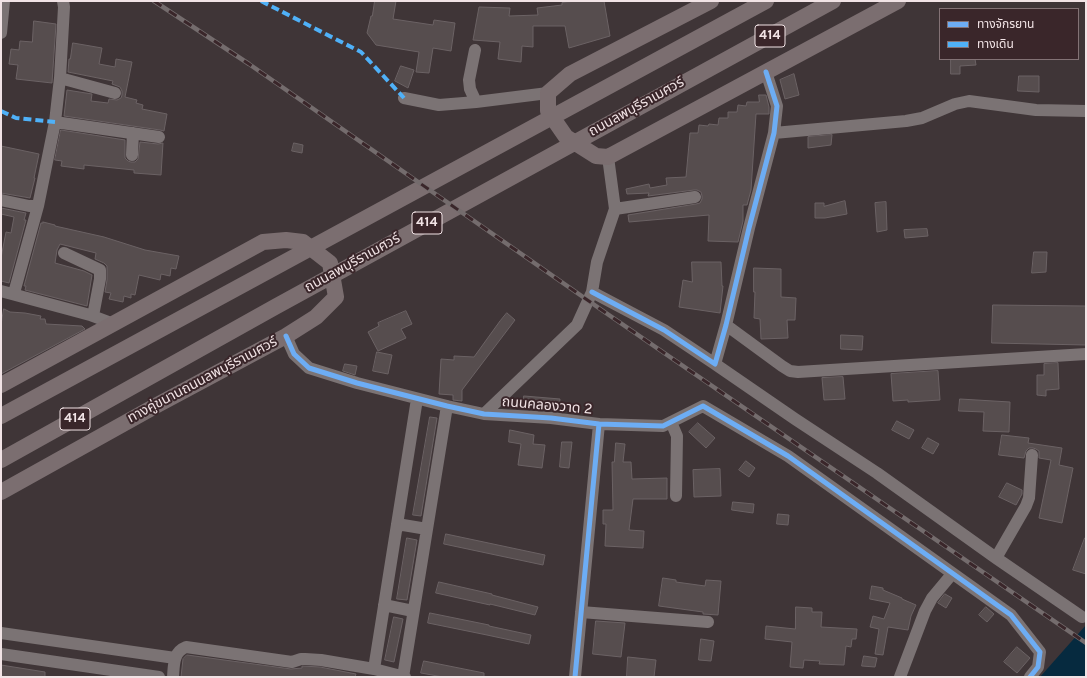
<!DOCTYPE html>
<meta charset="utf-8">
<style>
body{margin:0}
#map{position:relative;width:1087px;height:678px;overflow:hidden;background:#3f3537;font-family:Overpass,"Noto Sans Thai",sans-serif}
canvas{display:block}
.frame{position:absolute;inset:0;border:2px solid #f1e3e5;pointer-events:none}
.legend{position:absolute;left:939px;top:8px;width:140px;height:52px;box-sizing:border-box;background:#3a262a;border:1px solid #837275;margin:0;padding:5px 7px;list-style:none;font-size:12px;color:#f1e3e5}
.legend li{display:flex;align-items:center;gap:8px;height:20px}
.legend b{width:20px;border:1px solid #837275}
</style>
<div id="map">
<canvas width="1087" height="678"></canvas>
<div class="frame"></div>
<ul class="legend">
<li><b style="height:5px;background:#6dadf4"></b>ทางจักรยาน</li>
<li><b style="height:5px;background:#4fb1f8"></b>ทางเดิน</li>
</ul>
</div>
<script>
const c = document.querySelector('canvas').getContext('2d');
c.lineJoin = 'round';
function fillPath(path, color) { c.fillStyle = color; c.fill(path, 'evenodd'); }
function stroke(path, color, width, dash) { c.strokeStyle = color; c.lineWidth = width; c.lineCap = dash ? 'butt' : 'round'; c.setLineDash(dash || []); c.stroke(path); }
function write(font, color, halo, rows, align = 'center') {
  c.font = font + ' Overpass,"Noto Sans Thai",sans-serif'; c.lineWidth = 4; c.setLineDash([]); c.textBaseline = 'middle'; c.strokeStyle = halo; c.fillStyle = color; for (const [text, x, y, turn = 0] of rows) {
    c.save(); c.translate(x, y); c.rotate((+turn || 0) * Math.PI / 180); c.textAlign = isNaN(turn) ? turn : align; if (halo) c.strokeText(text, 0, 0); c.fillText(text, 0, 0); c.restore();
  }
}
fillPath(new Path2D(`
 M1086,625V677H1040Z`), '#062a3f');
const building = new Path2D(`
 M375,1H396L393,19L433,25L434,20L455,23L451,51L433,48L429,73L416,72L419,52L376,45L367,33L371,16H372Z
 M576,1H604L610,36L569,48L565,26H533V47L522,46L521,62L498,59L500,42L473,40L479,7L510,8L509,16L538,15L537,8L562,5V3Z
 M34,21L56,24L52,83L16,79L18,65L9,64L11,49L19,50L20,41L32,42Z
 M73,43L102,48L99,64L115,67L116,59L132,62L125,97L137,100L136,103L143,105L142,109L167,114L164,131L160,130L64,116L67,90L92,94L91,101L108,103L109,99L117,100L121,98L122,95V91L120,87L112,84L113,81L68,72L69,59H70Z
 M951,59H975L976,65L960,66V74H951Z
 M401,66L414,70L408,88L395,81Z
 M794,74L799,95L785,99L780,80Z
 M1019,76H1039V92L1018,91Z
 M759,95H766L769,107V114H756L751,190L747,205H743V221L738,242L708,241L709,215L629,222L628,215L696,204L700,203L702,199V196L701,192L697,190H694L648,196L649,193L627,194L626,189L649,184L650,188L667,185L666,178L686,177L690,133H698L699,125L708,126L709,124L718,125L719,118H728V112H737L738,105L746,106L747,102H759Z
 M61,130L125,140V158L128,161L131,162H135L138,159L140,142L158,144L163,143L161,175L134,173V170L84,165V169L61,166L62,161L55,160Z
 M832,135L831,145L808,148V137Z
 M294,143L303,145L302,153L292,151Z
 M1,146L39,154L34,178H35L30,198L1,193Z
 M845,201L847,214L825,218H815V203H824V206Z
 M886,202L887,230L877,232L875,203Z
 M1,208L26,213L24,220H26L9,283L1,281V258L6,232L11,233L14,217L1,214Z
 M43,222L55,225V226L104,237L145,250L179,256L176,269L171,268L170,276L161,274L160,280L139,275L135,295L131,294V298L124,296L123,302L109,299L111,293L105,292L107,280V266L104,263L95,259L96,253L60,244L57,250L55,263L84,271L92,275L87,306L25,290L26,286H24L41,223H43Z
 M927,229L928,236L905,238L904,230Z
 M1034,252H1047L1046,272L1032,273Z
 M692,262H721L722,286H723L720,313L679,307L683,280L692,282Z
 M754,268L781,269V297L796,298L795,320H787L788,338L761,339L760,319L754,318L755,292H754Z
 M993,305L1086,306V345L992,343Z
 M4,309L10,312L25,313L41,316L40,319H45L46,324L82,326L85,329L1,374V325Z
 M406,311L412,324L401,329L406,338L378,351L368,332L379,326L378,323Z
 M507,313L515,320L462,390V401L453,400V395L439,394L441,359L454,360V356L474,357L500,321Z
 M841,335L863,336L862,350L841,349Z
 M377,352L392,355L388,374L373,371Z
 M1058,363L1059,389L1046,390V396L1037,395V375H1044V364Z
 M345,364L357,366L355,375L343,371Z
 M938,371L940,400L908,402V400L893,401L891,374Z
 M843,377L845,399L824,400L822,378Z
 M524,396L560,399L559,408L524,405Z
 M960,399L1010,402L1009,432L983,431L984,412L959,411Z
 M430,417L437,418L421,516L413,515Z
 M897,421L914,430L909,439L892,430Z
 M698,423L715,438L706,448L689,432Z
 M510,430L534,435L533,444L545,445L542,468L518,465L521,444L509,442Z
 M1002,435L1029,438L1028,443L1062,448L1059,465L1073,468L1062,523L1039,518L1051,460L1039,458V451L1036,449L1033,448H1029L1026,451L1024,458L999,455Z
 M928,438L939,444L933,454L922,448Z
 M562,442H572L569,468L560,467Z
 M616,443L625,444L623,462H631L632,479L667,478V499H633L629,530L644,531L643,548L605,546L606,524H603V510H613L612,462H614Z
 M746,461L755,468L749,477L739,470Z
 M720,469L721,496L694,497L693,470Z
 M1007,483L1022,490V494L1016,505L999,497Z
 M733,502L754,504L753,513L732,510Z
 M778,514L789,515L788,525L777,524Z
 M446,534L545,555L543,565L444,544Z
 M407,538L417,540L407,600L397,599Z
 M1085,538H1086V574L1073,570Z
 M663,578L676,580V582L705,586L706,580L721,581L718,615L703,614V612L659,606Z
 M439,582L492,594V595L538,607L535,615L490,604V605L436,593Z
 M872,586L883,588V590L902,598V599L916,605L911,616L908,630L888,627L883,655L875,654L879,629L870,627L873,616L884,619L890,603L870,599Z
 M945,594L952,598L946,608L938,603Z
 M796,607L812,608V612H822L821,627L857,629L856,639H852L851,647L846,646L844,665L819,664L820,661L804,660L803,668L790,667L792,642L765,639L766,626L795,629Z
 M986,607L994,614L987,622L979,615Z
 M430,613L489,625V626L531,635L529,644L487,635L428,623Z
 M394,617L403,619L394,662L385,660Z
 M596,621L625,623L621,657L593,654Z
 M701,639L714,641L711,661L699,660Z
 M1017,647L1030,658L1017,673L1004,662Z
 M187,655L291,669L302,668V666L320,667L356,674L355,677H181L183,659Z
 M864,656L877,658L875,667L862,666Z
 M628,657L656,660L654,677H627Z
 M424,661L484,673V677H443L421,673Z
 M1,665L45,672V677H1Z`);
fillPath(building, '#564d4e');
stroke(building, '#6b6264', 1);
stroke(new Path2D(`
 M1,33L4,1
 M475,50L469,80L470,89L476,102
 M60,78L115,93
 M404,98L439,105L476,102L548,93
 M55,122L159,137
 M774,133L906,121L922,118L955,104L969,101L1036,110L1086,111
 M132,155L133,133
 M1,200L29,206H38
 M615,209L695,197
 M64,253L100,270V279L93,316
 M1,291L90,315L114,324
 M592,292L664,330L715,364L726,325L749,228L774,133L777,106L766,72
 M14,293L38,206L55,122L60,78L64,7L63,1
 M726,325L782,366L790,371L798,372L1086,354
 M286,336L294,354L309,368L357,383L447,406L484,414L551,418L599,424L575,677
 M715,364L795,419L877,473L996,558L1082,617
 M484,414L577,325L592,292L597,262L615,209L608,157
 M671,422L677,436L676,496
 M599,424L663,426L703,406L788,456L1011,615L1040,652L1038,667L1030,677
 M397,524L427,529
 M996,558L1026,506L1029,498L1032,455
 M384,605L413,611
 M581,612L708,622
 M1,633L175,658
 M1,654L159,677
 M173,677C174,665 173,652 186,647L292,662L301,659H305L321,660L374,669
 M403,677L447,406
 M405,677L374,669L417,399
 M900,677L925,611L932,598L952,574`), '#7b7374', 12);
stroke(new Path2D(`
 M711,1L570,74L548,93V111L566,137L596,156L608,157L898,1
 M1,385L263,242L286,240L303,242L330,263L336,297L316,317L286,336L159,404L1,492
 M1,416L766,1
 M1,460L275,307L833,1`), '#7b6e70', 16);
const rail = new Path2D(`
 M154,1L249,64L606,313L1086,643`);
stroke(rail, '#746c6d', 4.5);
stroke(rail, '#3a262a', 3, [9]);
stroke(new Path2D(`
 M261,1L361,52L404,98
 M1,111L16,118L55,122`), '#4fb1f8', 4, [8, 4]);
stroke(new Path2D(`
 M592,292L664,330L715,364L726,325L749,228L774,133L777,106L766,72
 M286,336L294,354L309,368L357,383L447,406L484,414L551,418L599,424L575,677
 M599,424L663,426L703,406L788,456L1011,615L1040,652L1038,667L1030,677`), '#6dadf4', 5);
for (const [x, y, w] of [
 [770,36,30],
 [427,223,30],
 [75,419,30]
]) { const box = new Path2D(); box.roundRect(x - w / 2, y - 11, w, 22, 3); c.fillStyle = '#3a262a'; c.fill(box); stroke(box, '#f1e3e5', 1); }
write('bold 13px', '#f1e3e5', null, [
 ["414",770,36],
 ["414",427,223],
 ["414",75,419]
]);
write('14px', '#f1e3e5', '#3a262a', [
 ["ถนนลพบุรีราเมศวร์",637,108,-29],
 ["ถนนลพบุรีราเมศวร์",353,264,-29],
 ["ทางคู่ขนานถนนลพบุรีราเมศวร์",203,381,-28],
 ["ถนนคลองวาด 2",547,407,5]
]);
</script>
